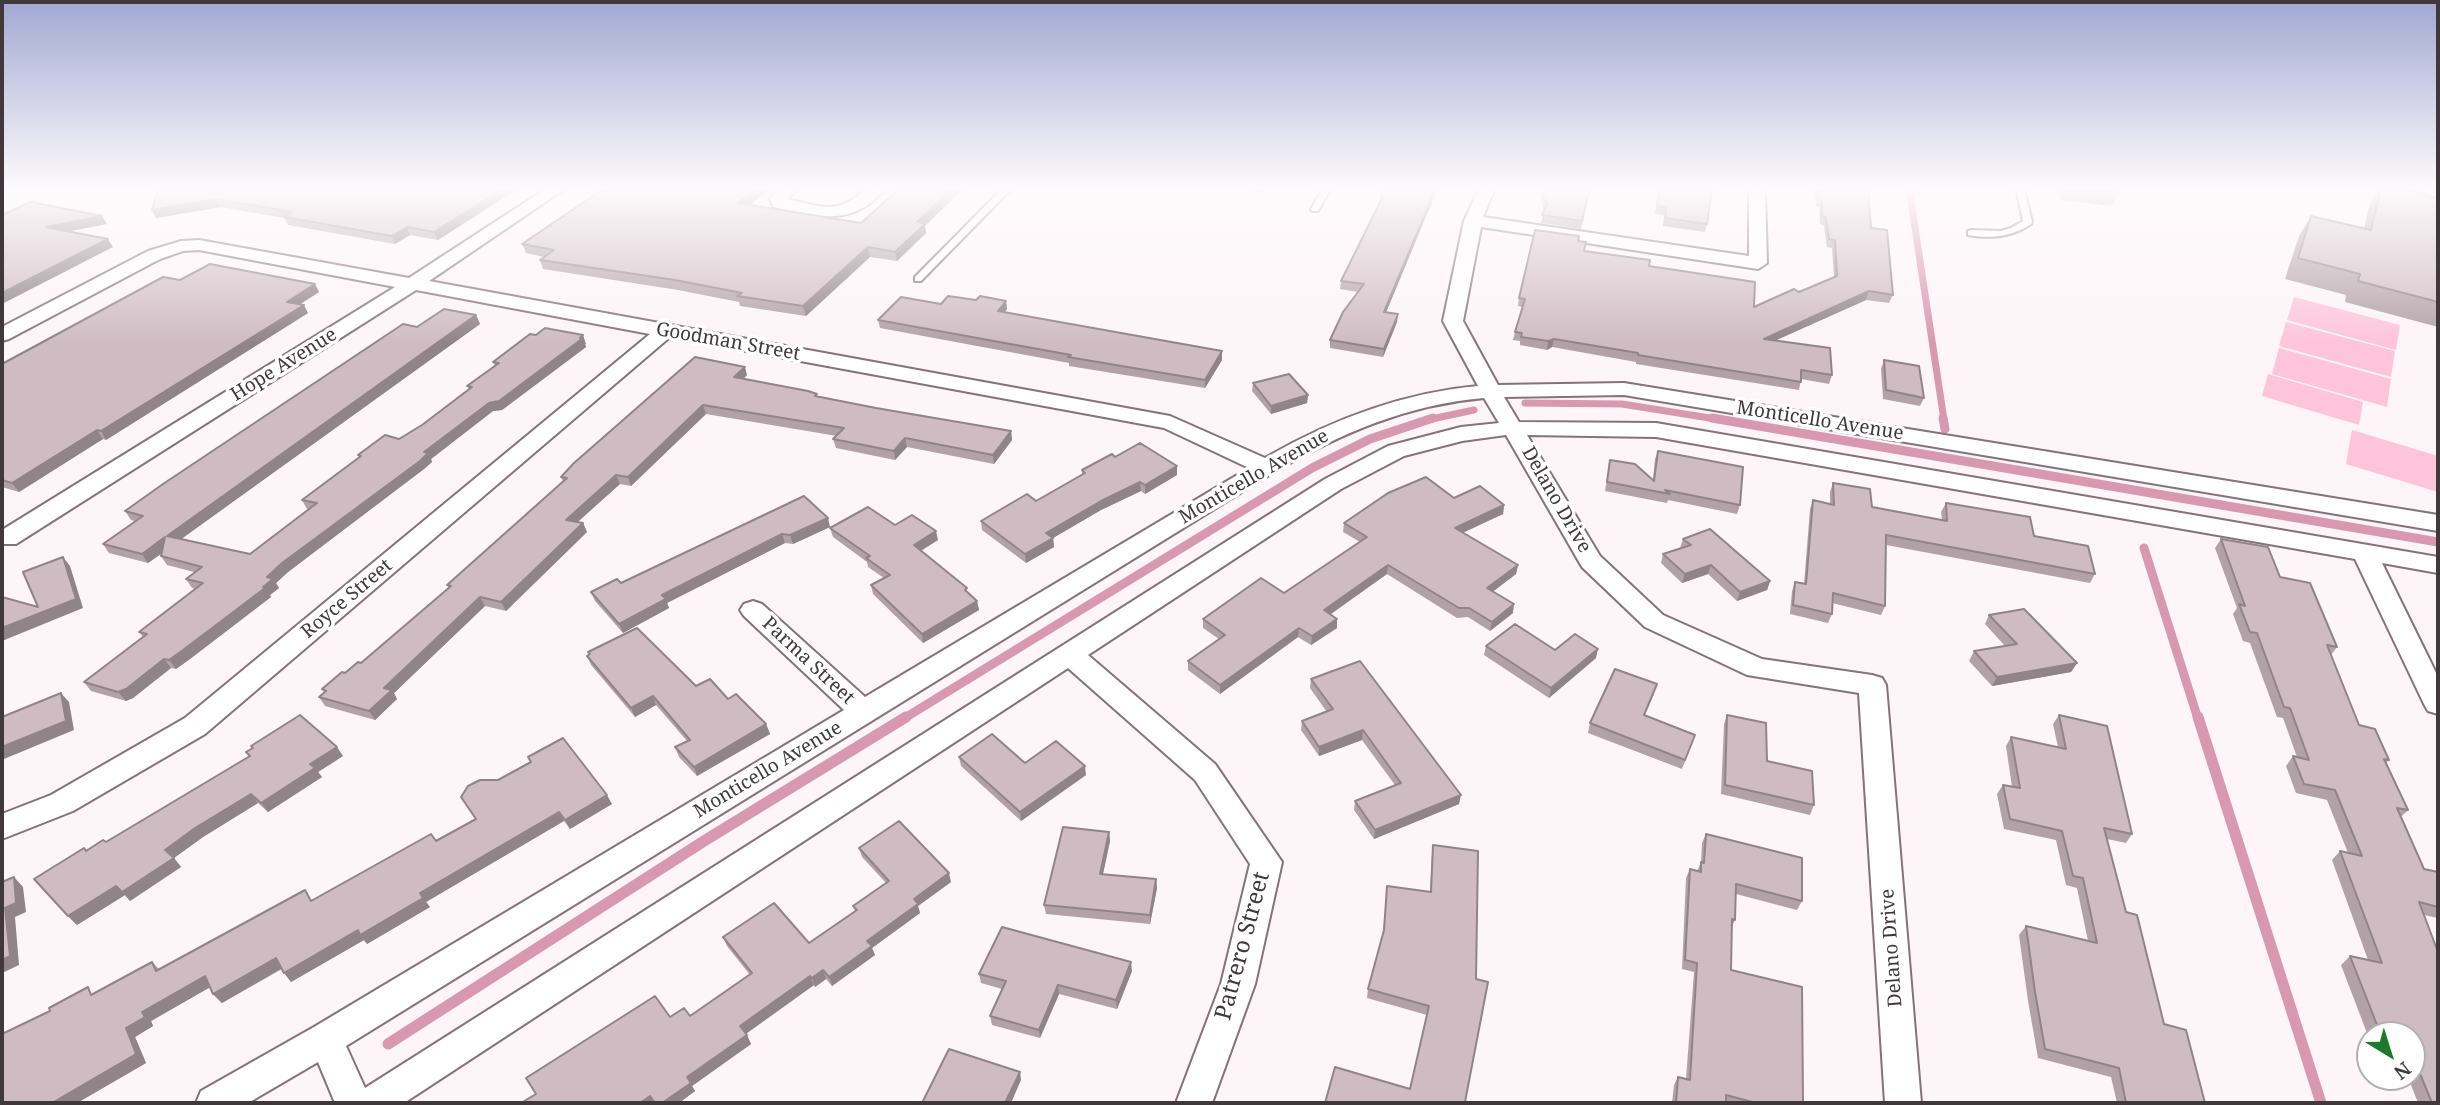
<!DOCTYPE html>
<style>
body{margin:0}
#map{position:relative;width:2440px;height:1105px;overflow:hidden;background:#fdf5f8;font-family:"Noto Serif",serif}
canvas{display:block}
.frame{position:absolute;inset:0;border:4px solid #40383b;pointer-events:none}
.north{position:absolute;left:2356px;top:1021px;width:70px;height:70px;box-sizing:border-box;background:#fff;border:2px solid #b3afb1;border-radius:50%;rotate:142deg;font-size:19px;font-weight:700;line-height:28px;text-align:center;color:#40383b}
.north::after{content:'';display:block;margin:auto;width:24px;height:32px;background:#1d7a2a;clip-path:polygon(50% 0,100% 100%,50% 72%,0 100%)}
</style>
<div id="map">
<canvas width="2440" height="1105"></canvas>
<div class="frame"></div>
<div class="north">N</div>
</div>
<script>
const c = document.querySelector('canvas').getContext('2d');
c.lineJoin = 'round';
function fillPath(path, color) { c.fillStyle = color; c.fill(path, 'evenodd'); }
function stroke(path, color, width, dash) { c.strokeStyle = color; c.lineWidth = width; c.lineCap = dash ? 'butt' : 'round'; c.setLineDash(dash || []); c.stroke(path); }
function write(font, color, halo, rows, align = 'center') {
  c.font = font + ' "Noto Serif",serif'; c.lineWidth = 7; c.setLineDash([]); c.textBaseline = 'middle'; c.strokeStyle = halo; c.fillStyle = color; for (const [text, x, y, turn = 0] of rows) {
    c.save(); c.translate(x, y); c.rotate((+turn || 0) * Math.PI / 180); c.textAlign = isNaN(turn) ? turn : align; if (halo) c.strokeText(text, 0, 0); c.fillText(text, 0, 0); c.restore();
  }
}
fillPath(new Path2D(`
 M2294,297L2400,325L2396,350L2287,320Z
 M2286,322L2395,351L2391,377L2279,346Z
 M2279,348L2391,379L2387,407L2272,374Z
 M2268,374L2363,402L2359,425L2262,396Z
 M2352,430L2438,456V492L2346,464Z`), '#fec5da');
stroke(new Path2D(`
 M1909,188L1944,420
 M1525,403L1622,404L1722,420
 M1427,420L1474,410`), '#d898b0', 7);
stroke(new Path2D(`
 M1712,418L2438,542
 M1943,418L1945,429
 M2144,548L2198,719
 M903,719L1312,468L1370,439L1433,418`), '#d898b0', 9);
stroke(new Path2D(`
 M2198,717L2321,1103
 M388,1044L704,841L906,717`), '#d898b0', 11);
const service = new Path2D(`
 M1003,188H1012L921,281H915V277Z
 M1254,188H1264L1258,191Z
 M1323,188H1331L1318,211H1312L1311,209Z
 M2016,188H2024L2032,222L2031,224C2012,237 1990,239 1968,235V231L1971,230L2001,231L2011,228L2023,221Z`);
const minor = new Path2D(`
 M547,188H566L429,281L1170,416L1265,458C1331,420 1401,393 1478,386L1443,321L1464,221L1479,188H1495L1483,217L1749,256V188H1765L1767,263L1758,269L1481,227L1463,321L1498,385L1624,383L2438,515V531L1624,395L1504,397L1519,422L1656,423L2438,557V573L2382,563L2438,677V714L2428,711L2424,704L2355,559L1656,437L1527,435L1600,556L1663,615L1762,659L1872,675L1882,678L1886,685L1921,1103H1885L1859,693L1747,675L1645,627L1582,567L1506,435L1462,441L1404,456L1341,489L1088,655L1215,764L1282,862L1255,984L1212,1103H1176L1221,984L1250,864L1195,780L1068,668L404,1103H335L318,1062L248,1103H196L201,1091L314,1027L844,710L744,616L740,610L744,604L753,601L762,604L865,697L1249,468L1164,428L670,337L205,734L73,811L2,839V814L51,795L185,718L650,334L416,290L16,544H2V530L395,287L199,250L183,251L160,259L9,339L2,341V327L148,251L181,241L199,240L409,278ZM1484,398L1499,423L1461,427L1388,446L1325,479L365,1088L346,1046L1274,472C1341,433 1406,405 1484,398Z
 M781,188H799L787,199C825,207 836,216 867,188H885C854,228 816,217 773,207L770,198Z`);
stroke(service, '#857379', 4);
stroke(minor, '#857379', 4);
fillPath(service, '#fff');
fillPath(minor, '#fff');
fillPath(new Path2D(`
 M158,188H519L438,240L410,235L395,244L288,225L284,218L221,207L156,218L152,210Z
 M1590,188L1581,229L1541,223L1544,210L1541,202L1542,195Z
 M1659,188L1707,224L1705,232L1663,226L1664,215L1655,214Z
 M1815,188H1868L1871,228L1893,295L1889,303L1866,300L1776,340L1832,375L1829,384L1801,379L1799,390L1636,364V362L1552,347L1547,350L1520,345V341L1513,340L1515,332L1522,307L1518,306L1519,298L1578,241L1584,251L1649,266L1754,307L1799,292L1834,277L1832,248L1827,247L1824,226L1820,224L1819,207H1816Z
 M2057,188H2121L2112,206L2061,200Z
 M2379,188H2399L2438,198V327L2345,302L2346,295L2285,279L2299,236L2311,216L2364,229L2370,203Z
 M1435,190L1434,197L1386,312L1398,314L1397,322L1383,357L1330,348V340L1358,292L1340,289L1341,281L1380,201V193Z
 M750,205L861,223L925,226L926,233L897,261L870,257L806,316L740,306L739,302L678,290L543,269L540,260L544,257L526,253L522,244Z
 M180,280L319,292L300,304L308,313L106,440L103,439L19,492L2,487V364Z
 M1006,301L1007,309L1005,312L1222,360L1205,388L1069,366V363L880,328L878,320L941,304Z
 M476,315L480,324L181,539L250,554L309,509H307L302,500L359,457L358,455L399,439L422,425L469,389L467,386L495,366L493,362L586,344H585L586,347L502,410L493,411L431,459L432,462L424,469L288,572L276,583L279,588L270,595L271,597L190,659L176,669L171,668L133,698L126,701L91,691L84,682L143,637L139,632L196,589L192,588L186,579L194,572L167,565L161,556V554L148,563L109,553L103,544L135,521L131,520L125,511L417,327Z
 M1884,360L1924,398L1920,406L1883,399L1881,369Z
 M747,375L743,379L817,396L876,408L1011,431L1012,440L994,464L907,447L895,460L836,448L833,439L837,436L706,414L631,486L620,484L577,522L583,523L587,532L506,611L485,606L394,693L397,699L375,720L325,706L319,697L324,692L322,689L361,663L449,588L447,585L563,482L561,477Z
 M1253,383L1308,395L1307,403L1271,414L1252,391Z
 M1658,451L1740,505L1737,514L1668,500L1667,503L1605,491L1610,460L1653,479L1655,459Z
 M1115,457L1177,475L1145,494L1141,491L1101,510L1053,538L1054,547L1026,563L982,530L981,521L1036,501L1082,475V470Z
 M1833,483L1872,507L1942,520L1941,512L1946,503L2034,536L2095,574L2090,583L1886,545L1885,606L1881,615L1832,603V614L1828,623L1790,614L1792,591L1795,582L1804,584L1810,509L1813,500L1830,504V492Z
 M804,496L830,527L793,544L785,543L667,603L669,608L623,633L595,601L591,592L621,583Z
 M1454,498L1504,505L1503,514L1463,533L1518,565L1516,574L1493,591L1513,613L1490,631L1468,617L1457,618L1387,574L1330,614L1337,628L1311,645L1298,637L1220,694L1188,670V661L1219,639L1203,628V619L1284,593L1360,542L1343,532L1344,523Z
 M895,525L938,540L921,551L977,601L979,610L923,643L873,594L871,585L884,578L868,567L867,562L833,537L830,528Z
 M1683,539L1770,581L1767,590L1737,601L1708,574L1682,583L1661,563L1663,554L1681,548H1680Z
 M2221,539L2280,577L2337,647L2331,655L2359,725L2389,760L2386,763L2408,810L2401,817L2424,869L2438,872V918L2424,915L2438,1103H2418L2408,1077H2412V1035H2370V1041L2341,965L2350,956L2368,960L2332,860L2340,851L2348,853L2327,800L2296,793L2286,766L2293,756L2297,757L2283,718L2277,717L2250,643L2243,641L2233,614L2237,608L2215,548Z
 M1989,615L2077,663L2071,672L1992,686L1969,661L1974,651L2005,646L1985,624Z
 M1486,646L1555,650L1596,658L1549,698L1484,655Z
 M588,652L696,686L728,699L766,724L770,734L697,776L679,757L675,747L687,741L656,705L635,717L591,665L587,656L589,655Z
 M1311,679L1459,804L1374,839L1354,810L1355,801L1395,785L1362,740L1319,756L1301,730L1302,721L1327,712L1310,688Z
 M1654,694L1644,716L1695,735L1682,769L1588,733L1590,723Z
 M1727,715L1767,761L1814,805L1810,815L1721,794L1724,724Z
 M2059,715L2132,834L2126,843L2107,839L2126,912L2164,1024L2205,1103H2117L2111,1077L2038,1058L2028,1001L2019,935L2026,926L2088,941L2077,888L2066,885L2056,840L2004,829L1997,794L2003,785L2012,787L2006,746L2011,737L2058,747L2053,724Z
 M246,752L343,756L318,772L322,777L268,812L258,803L203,837L174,858L181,867L130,901L125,895L77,925L68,916L86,851L106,842L249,756Z
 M528,757L612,804L570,829L564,821L426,902L430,907L367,944L364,940L291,982L282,969L222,1003L213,994L210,987L151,1021L153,1026L135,1037L146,1063L77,1103H2L50,1011L94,993L152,962L159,969L313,900L436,841L475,819L461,797L498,780L530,762Z
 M959,757L1086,775L1021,821L961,766Z
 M1109,832L1110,841L1103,874L1156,879L1157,888L1150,924L1046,914L1044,905Z
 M1706,834L1802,901L1797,910L1736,894L1735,920L1732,926L1731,970L1803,1103H1672L1674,1085L1678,1077L1686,1079L1694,972L1682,969L1686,878L1690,869L1697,871L1701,862L1702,843Z
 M1433,845L1465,1102L1410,1089L1427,1015L1367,998L1368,989L1383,933L1387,886L1430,892L1432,854Z
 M859,848L951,882L918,906L920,913L872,948L875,955L832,986L826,979L815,987L814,985L746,1034L751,1044L692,1086L695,1091L679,1103H521L670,1017L690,1016L750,975L727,946L723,937L809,943L855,911L853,906L886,883L862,857Z
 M1132,971L1117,1009L1059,994L1040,1038L992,1025L990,1016L1002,989L981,983L979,974Z`), '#b2a2a8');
fillPath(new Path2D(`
 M504,188H519L438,240L434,232Z
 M757,188H771L741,213L738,203Z
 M953,188H964L925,226L926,233L897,261L895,252L917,222Z
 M1435,190L1434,197L1383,320L1384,312Z
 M217,199L221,207L156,218L152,210Z
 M102,216L107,224L51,235L46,227Z
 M407,227L410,235L395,244L392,236Z
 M108,239L113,247L2,304V293Z
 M868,247L870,257L806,316L803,306Z
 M315,284L319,292L291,310L287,302Z
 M1869,291L1866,300L1761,347L1764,339Z
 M1006,301L1007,309L999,319L998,311Z
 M304,305L308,313L106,440L101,431Z
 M1398,314L1397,322L1383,357L1384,349Z
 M476,315L480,324L173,545L167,536Z
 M583,335L586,344H585L586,347L502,410L493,411L431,459L432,462L424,469L288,572L276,583L279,588L270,595L271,597L190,659L176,669L169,660L263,587L267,577L282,563L424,452L489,403Z
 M1554,339L1552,347L1547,350L1548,341Z
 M1222,351V360L1205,388V380Z
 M745,367L747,375L736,386L734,377Z
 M1308,395L1307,403L1271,414V406Z
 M703,405L706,414L631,486L628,477Z
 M97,430L103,439L19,492L12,483Z
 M1011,431L1012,440L994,464L993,455Z
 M905,438L907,447L895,460L894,451Z
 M1177,466V475L1145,494V485Z
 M616,475L620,484L570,529L566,520Z
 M1140,482L1141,491L1101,510L1053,538L1054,547L1026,563L1025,554L1046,533L1101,501Z
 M1504,505L1503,514L1453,537L1455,528Z
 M828,518L830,527L793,544L790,535Z
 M583,523L587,532L506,611L501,602Z
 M936,531L938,540L915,554L914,545Z
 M782,534L785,543L667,603L669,608L623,633L619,624L662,595Z
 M165,537L172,546L148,563L142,554Z
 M63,557L70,566L83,608L2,641V628L76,599Z
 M1388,565L1387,574L1324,619V610Z
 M1518,565L1516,574L1486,597L1487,588Z
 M1711,565L1708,574L1682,583L1685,574Z
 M1770,581L1767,590L1737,601L1740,592Z
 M480,597L485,606L394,693L397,699L375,720L369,711L384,688Z
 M977,601L979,610L923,643L922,634Z
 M1514,604L1513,613L1490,631L1492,622Z
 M1337,619V628L1311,645L1312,636Z
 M1299,628L1298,637L1220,694V685Z
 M1598,649L1596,658L1549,698L1551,688Z
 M164,659L171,668L133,698L126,701L118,692Z
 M2077,663L2071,672L1992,686L1997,677Z
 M61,693L69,702L74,730L4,759V762L2,763V747Z
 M653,696L656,705L635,717L631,708Z
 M766,724L770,734L697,776L694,767Z
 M1363,730L1362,740L1319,756V747Z
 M337,747L343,756L318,772L322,777L268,812L261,803L310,764Z
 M1085,766L1086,775L1021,821L1020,812Z
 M251,794L258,803L203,837L174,858L181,867L130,901L125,895L77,925L68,916L195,828Z
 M607,795L612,804L570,829L565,820Z
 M1461,795L1459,804L1374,839L1375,830Z
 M559,812L564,821L426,902L420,893Z
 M1109,832L1110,841L1101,883L1100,874Z
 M949,873L951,882L918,906L920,913L872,948L875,955L832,986L829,977L867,941L914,899Z
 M14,877L23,887L26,912L15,917L19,965L2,973L5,908Z
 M1156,879L1157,888L1150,924V915Z
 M423,898L430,907L367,944L364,940L291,982L284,973L358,930Z
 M276,958L284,967L222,1003L213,994Z
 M1131,962L1132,971L1117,1009L1116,1000Z
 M823,970L826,979L815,987L812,978Z
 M205,976L214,985L151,1021L153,1026L135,1037L146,1063L77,1103H52L142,1012Z
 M810,976L814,985L744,1035L740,1026Z
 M1058,985L1059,994L1040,1038L1039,1030Z
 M747,1035L751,1044L692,1086L695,1091L679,1103H662L687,1077Z
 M1020,1072L1021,1080L1011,1103H1005Z
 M650,1096L655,1103H640Z`), '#918488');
const building = new Path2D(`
 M158,188H504L434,232L407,227L392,236L284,217L292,212L217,199L152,210Z
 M605,188H757L738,203L861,223L900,188H953L917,222L925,224L895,252L868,247L803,306L737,296L742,293L675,280L540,260L554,250L522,244Z
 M1383,188H1431L1430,189L1435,190L1384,312L1398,314L1384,349L1330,340L1343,312L1364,284L1341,281L1384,194L1380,193Z
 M1550,188H1590L1582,221L1542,215L1547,204L1542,195Z
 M1660,188H1712L1707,224L1665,218L1666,207L1657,206Z
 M1818,188H1868L1871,228L1887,230L1893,295L1869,291L1764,339L1830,348L1832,375L1801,370V382L1638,355V353L1554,339L1548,341L1521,337L1522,333L1515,332L1525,299L1519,298L1535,230L1579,236L1578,241L1586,242L1584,251L1650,260L1649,266L1755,282L1754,307L1794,289L1799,292L1837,276L1835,240L1829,239L1826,218L1822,216V200L1818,199Z
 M2381,188H2399L2438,198V302L2358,281L2360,274L2298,258L2311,216L2371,230Z
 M31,202L102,216L46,227L108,239L2,293V215Z
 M210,264L315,284L287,302L304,305L101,431L97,430L12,483L2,480V364L163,277L180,280Z
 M948,296L976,300L980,296L1006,301L998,311L1222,351L1205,380L1068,357L1071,355L878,320L901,297L941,304Z
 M444,309L476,315L167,536L250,554L317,503L302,500L361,456L358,455L385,435L399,439L422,425L472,387L467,386L499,363L493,362L530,334L536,335L545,328L583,335L580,338H583L499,401L489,403L424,452L428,453L420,461L282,563L267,577L273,579L263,587L265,588L183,650L169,660L164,659L126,689L118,692L84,682L147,634L139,632L203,583L186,579L202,567L161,556L165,537L142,554L103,544L143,516L125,511L163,484L403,324L417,327Z
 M695,357L745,367L734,377L808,391L817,394L815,396L876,408L1011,431L993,455L905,438L894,451L833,439L844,428L703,405L628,477L616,475L566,520L583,523L501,602L480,597L384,688L392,690L369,711L319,697L326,691L322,689L342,672L345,673L358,662L361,663L451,586L447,585L567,478L561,477L574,463Z
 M1884,360L1919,366L1924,398L1886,390Z
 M1289,374L1308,395L1271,406L1253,383Z
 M1140,443L1177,466L1145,485L1140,482L1101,501L1046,533L1053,538L1025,554L981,521L1027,494L1036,501L1085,473L1082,470L1112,454L1115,457Z
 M1658,451L1743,467L1740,505L1665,490L1670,494L1607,482L1610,460L1635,464L1654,481Z
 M1426,477L1454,498L1480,486L1504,505L1455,528L1518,565L1487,588L1514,604L1492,622L1469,608H1459L1388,565L1324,610L1337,619L1312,636L1299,628L1220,685L1188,661L1225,635L1203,619L1261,578L1284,593L1367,537L1344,523L1388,493Z
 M1833,483L1870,489L1872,507L1947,521L1946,503L2030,517L2034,536L2088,546L2095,574L1886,535L1885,606L1833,593L1832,614L1793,605L1795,582L1806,584L1813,500L1834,505Z
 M804,496L828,518L790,535L782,534L662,595L666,599L619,624L591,592L617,579L621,583Z
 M868,507L895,525L912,515L936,531L914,545L967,588L965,590L977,601L922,634L871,585L890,575L866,558L870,556L830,528Z
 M1710,529L1770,581L1740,592L1711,565L1685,574L1663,554L1691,545L1683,539Z
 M2221,539L2268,547L2280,577L2310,583L2337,647L2327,645L2359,725L2375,729L2389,760L2384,759L2408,810L2397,808L2424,869L2438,872V907L2419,902L2438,952V1103H2432L2412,1054V1035H2381L2350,956L2382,963L2340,851L2362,856L2335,790L2304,784L2293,756L2309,760L2290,708L2284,707L2257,633L2250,632L2239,604L2245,606Z
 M63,557L76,599L2,628V597L38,607L23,572Z
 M2024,609L2077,663L1997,677L1974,651L2017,644L1989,615Z
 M1515,624L1555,650L1575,634L1598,649L1551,688L1486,646Z
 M637,628L696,686L710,679L728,699L736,694L766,724L694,767L675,747L690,740L653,696L631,708L587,656L590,654L588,652Z
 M1360,661L1461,795L1375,830L1355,801L1401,783L1363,730L1319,747L1302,721L1333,709L1311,679Z
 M1615,669L1657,684L1644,715L1695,735L1685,760L1590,723Z
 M61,693L66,721L2,747V717Z
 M300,715L337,747L310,764L315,768L261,803L251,794L195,828L165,850L174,858L122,892L116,886L68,916L34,879L84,848L86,851L103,840L106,842L250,756L246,752L253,748L251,746Z
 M1727,715L1766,723L1767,761L1812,771L1814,805L1725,785Z
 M2059,715L2107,726L2132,834L2104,828L2126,912L2137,915L2164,1024L2186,1030L2205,1103H2126L2119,1068L2045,1049L2035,992L2026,926L2097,943L2083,878L2073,876L2062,831L2010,819L2003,785L2020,788L2011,737L2066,749Z
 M992,734L1025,763L1056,741L1085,766L1020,812L959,757Z
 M563,738L607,795L565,820L559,812L420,893L423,898L360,935L358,930L284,973L276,958L213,994L205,976L142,1012L145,1017L126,1028L136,1054L52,1103H2V1034L50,1011L49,1008L88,987L91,995L152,962L156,971L305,890L311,901L431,834L436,841L476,819L461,797L468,786L480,780H498L531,762L528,757Z
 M899,821L949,873L914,899L918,904L867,941L872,946L829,977L823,970L812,978L810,976L740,1026L747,1035L687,1077L691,1083L662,1103H655L650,1096L640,1103H521L536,1094L526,1078L655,996L670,1017L684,1008L690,1016L752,973L723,937L774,903L809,943L857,910L853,906L889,881L859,848Z
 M1063,827L1109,832L1100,874L1156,879L1150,915L1044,905Z
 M1706,834L1802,858V901L1736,884L1735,920L1732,919L1731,970L1802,987L1803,1103H1756L1726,1095V1103H1676L1678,1077L1690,1080L1697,963L1685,960L1690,869L1701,872V862L1704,863Z
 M1433,845L1478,851L1476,979L1488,982L1465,1102L1468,1103H1325L1335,1067L1410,1089L1429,1006L1368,989L1384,930L1387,886L1431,892Z
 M14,877L16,903L5,908L10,956L2,960V882Z
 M1002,927L1131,962L1116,1000L1058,985L1039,1030L990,1016L1006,981L979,974Z
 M949,1049L1020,1072L1005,1103H922Z`);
fillPath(building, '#cfbcc3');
stroke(building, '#918488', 2);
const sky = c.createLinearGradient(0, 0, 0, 343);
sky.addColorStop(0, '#a1a9d2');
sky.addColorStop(0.55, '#fefafc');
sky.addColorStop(1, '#fefafc00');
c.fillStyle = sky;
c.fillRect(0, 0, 2440, 343);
write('19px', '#40383b', '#fff', [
 ["Goodman Street",728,342,10],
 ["Hope Avenue",284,365,-32],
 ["Monticello Avenue",1820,421,9],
 ["Monticello Avenue",1254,477,-30],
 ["Delano Drive",1556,500,60],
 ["Royce Street",347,599,-40],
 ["Parma Street",808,661,43],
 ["Monticello Avenue",768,770,-31],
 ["Delano Drive",1892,948,-94]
]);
write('23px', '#40383b', '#fff', [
 ["Patrero Street",1243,946,-75]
]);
</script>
